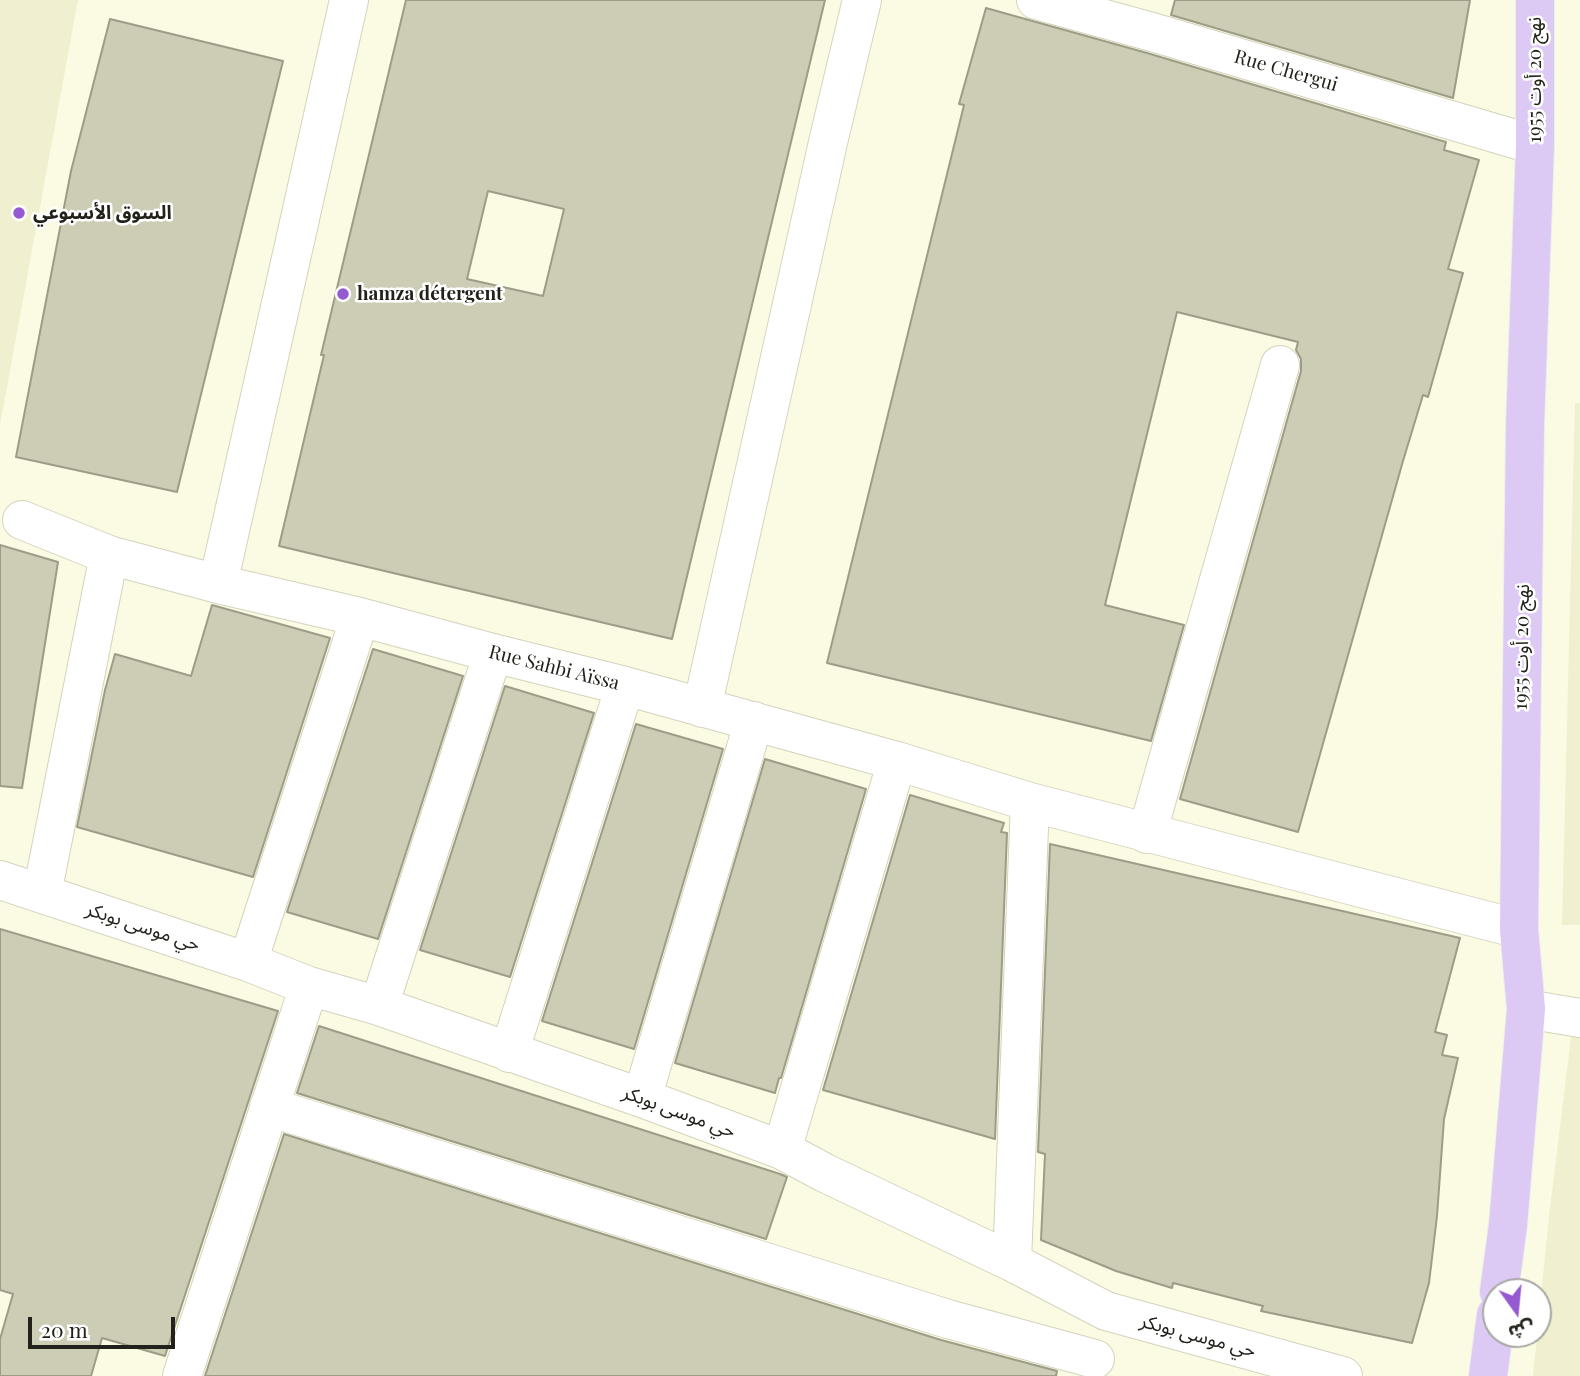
<!DOCTYPE html>
<meta charset="utf-8">
<style>
body{margin:0}
#map{position:relative;width:1580px;height:1376px;overflow:hidden;background:#fbfbe4;font-family:"Playfair Display","Noto Sans Arabic",serif}
canvas{display:block}
.north{position:absolute;left:1482px;top:1278px;width:70px;height:70px;box-sizing:border-box;background:#fff;border:2px solid #a7a7a3;border-radius:50%;rotate:165deg;font-size:19px;font-weight:700;line-height:28px;text-align:center;color:#22221a}
.north::after{content:'';display:block;margin:auto;width:24px;height:32px;background:#955ad1;clip-path:polygon(50% 0,100% 100%,50% 72%,0 100%)}
.scale{position:absolute;left:28px;top:1317px;width:147px;height:32px;box-sizing:border-box;border:4px solid #22221a;border-top:0;padding-left:9px;font-size:21px;line-height:24px;white-space:nowrap;color:#22221a;-webkit-text-stroke:5px #fff;paint-order:stroke}
</style>
<div id="map">
<canvas width="1580" height="1376"></canvas>
<div class="north">ش</div>
<div class="scale">20 m</div>
</div>
<script>
const c = document.querySelector('canvas').getContext('2d');
c.lineJoin = 'round';
function fillPath(path, color) { c.fillStyle = color; c.fill(path, 'evenodd'); }
function stroke(path, color, width, dash) { c.strokeStyle = color; c.lineWidth = width; c.lineCap = dash ? 'butt' : 'round'; c.setLineDash(dash || []); c.stroke(path); }
function write(font, color, halo, rows, align = 'center') {
  c.font = font + ' "Playfair Display","Noto Sans Arabic",serif'; c.lineWidth = 5; c.setLineDash([]); c.textBaseline = 'middle'; c.strokeStyle = halo; c.fillStyle = color; for (const [text, x, y, turn = 0] of rows) {
    c.save(); c.translate(x, y); c.rotate((+turn || 0) * Math.PI / 180); c.textAlign = isNaN(turn) ? turn : align; if (halo) c.strokeText(text, 0, 0); c.fillText(text, 0, 0); c.restore();
  }
}
fillPath(new Path2D(`
 M0,0H78L0,425Z
 M1575,403H1580V925H1562Z
 M1573,1021L1580,1022V1376H1533L1549,1216Z`), '#f0f0d0');
const building = new Path2D(`
 M406,0H825L672,639L279,546L324,355H321ZM488,191L564,209L543,296L467,279Z
 M1175,0H1470L1453,98L1171,15Z
 M986,8L1147,53L1446,142L1444,150L1479,160L1448,269L1463,273L1428,397L1423,395L1403,461L1298,832L1180,799L1301,371V359L1296,350L1298,342L1177,312L1105,605L1184,625L1151,741L827,663L964,105L959,104Z
 M110,19L283,61L177,492L16,457L71,171Z
 M0,545L58,562L22,788L0,786Z
 M212,605L330,638L253,877L77,827L105,690L115,654L191,676Z
 M373,649L463,676L378,939L287,912Z
 M505,686L594,713L510,977L420,950Z
 M636,724L723,749L634,1049L542,1021Z
 M765,759L866,789L781,1078H779L775,1093L675,1063Z
 M910,795L1004,823L1001,832L1007,833L995,1139L823,1090Z
 M1050,844L1460,938L1435,1032L1447,1035L1442,1055L1458,1058L1444,1119L1437,1216L1429,1283L1412,1343L1261,1311L1263,1306L1173,1283L1172,1288L1116,1271L1041,1240L1045,1154L1038,1152Z
 M0,929L278,1011L165,1356L102,1338L91,1376H0V1339L13,1294L0,1290Z
 M319,1026L780,1174L787,1177L766,1239L297,1093Z
 M284,1134L941,1340L1057,1371L1056,1376H205Z`);
fillPath(building, '#cdcdb6');
stroke(building, '#9d9d87', 2);
const minor = new Path2D(`
 M1036,0L1152,32L1535,145
 M22,520L109,555L218,584L360,617L493,653L625,686L897,761L1030,802L1519,929
 M218,584L349,0
 M702,708L829,138L862,0
 M1147,834L1280,365
 M0,880L248,962L309,986L379,1006L642,1098L782,1150L825,1173L1012,1262L1106,1311L1343,1376
 M42,894L109,555
 M248,962L360,617
 M379,1006L493,653
 M1526,1009L1580,1018
 M509,1053L625,686
 M642,1098L754,721
 M269,1107L948,1319L1095,1359
 M782,1150L897,761
 M1012,1262L1030,802
 M182,1376L309,986`);
const major = new Path2D(`
 M1499,1292L1508,1225L1526,1009L1519,929L1525,426L1535,145V0
 M1488,1376L1496,1315`);
stroke(minor, '#d4d4bd', 40);
stroke(major, '#ededed', 40);
stroke(minor, '#fff', 38);
stroke(major, '#dcc9f4', 38);
for (const [x, y, r, color] of [
 [19,213,7,"#955ad1"],
 [343,294,7,"#955ad1"]
]) { const dot = new Path2D(); dot.arc(x, y, r, 0, 2 * Math.PI); c.fillStyle = color; c.fill(dot); stroke(dot, '#fff', 2.5); }
write('19px', '#22221a', '#fff', [
 ["Rue Chergui",1286,71,16],
 ["نهج 20 أوت 1955",1535,80,-90],
 ["نهج 20 أوت 1955",1522,647,-89],
 ["Rue Sahbi Aïssa",554,668,14],
 ["حي موسى بوبكر",143,927,18],
 ["حي موسى بوبكر",679,1112,20],
 ["حي موسى بوبكر",1198,1336,15]
]);
write('bold 19px', '#22221a', '#fff', [
 ["السوق الأسبوعي",33,213],
 ["hamza détergent",357,294]
], 'left');
</script>
